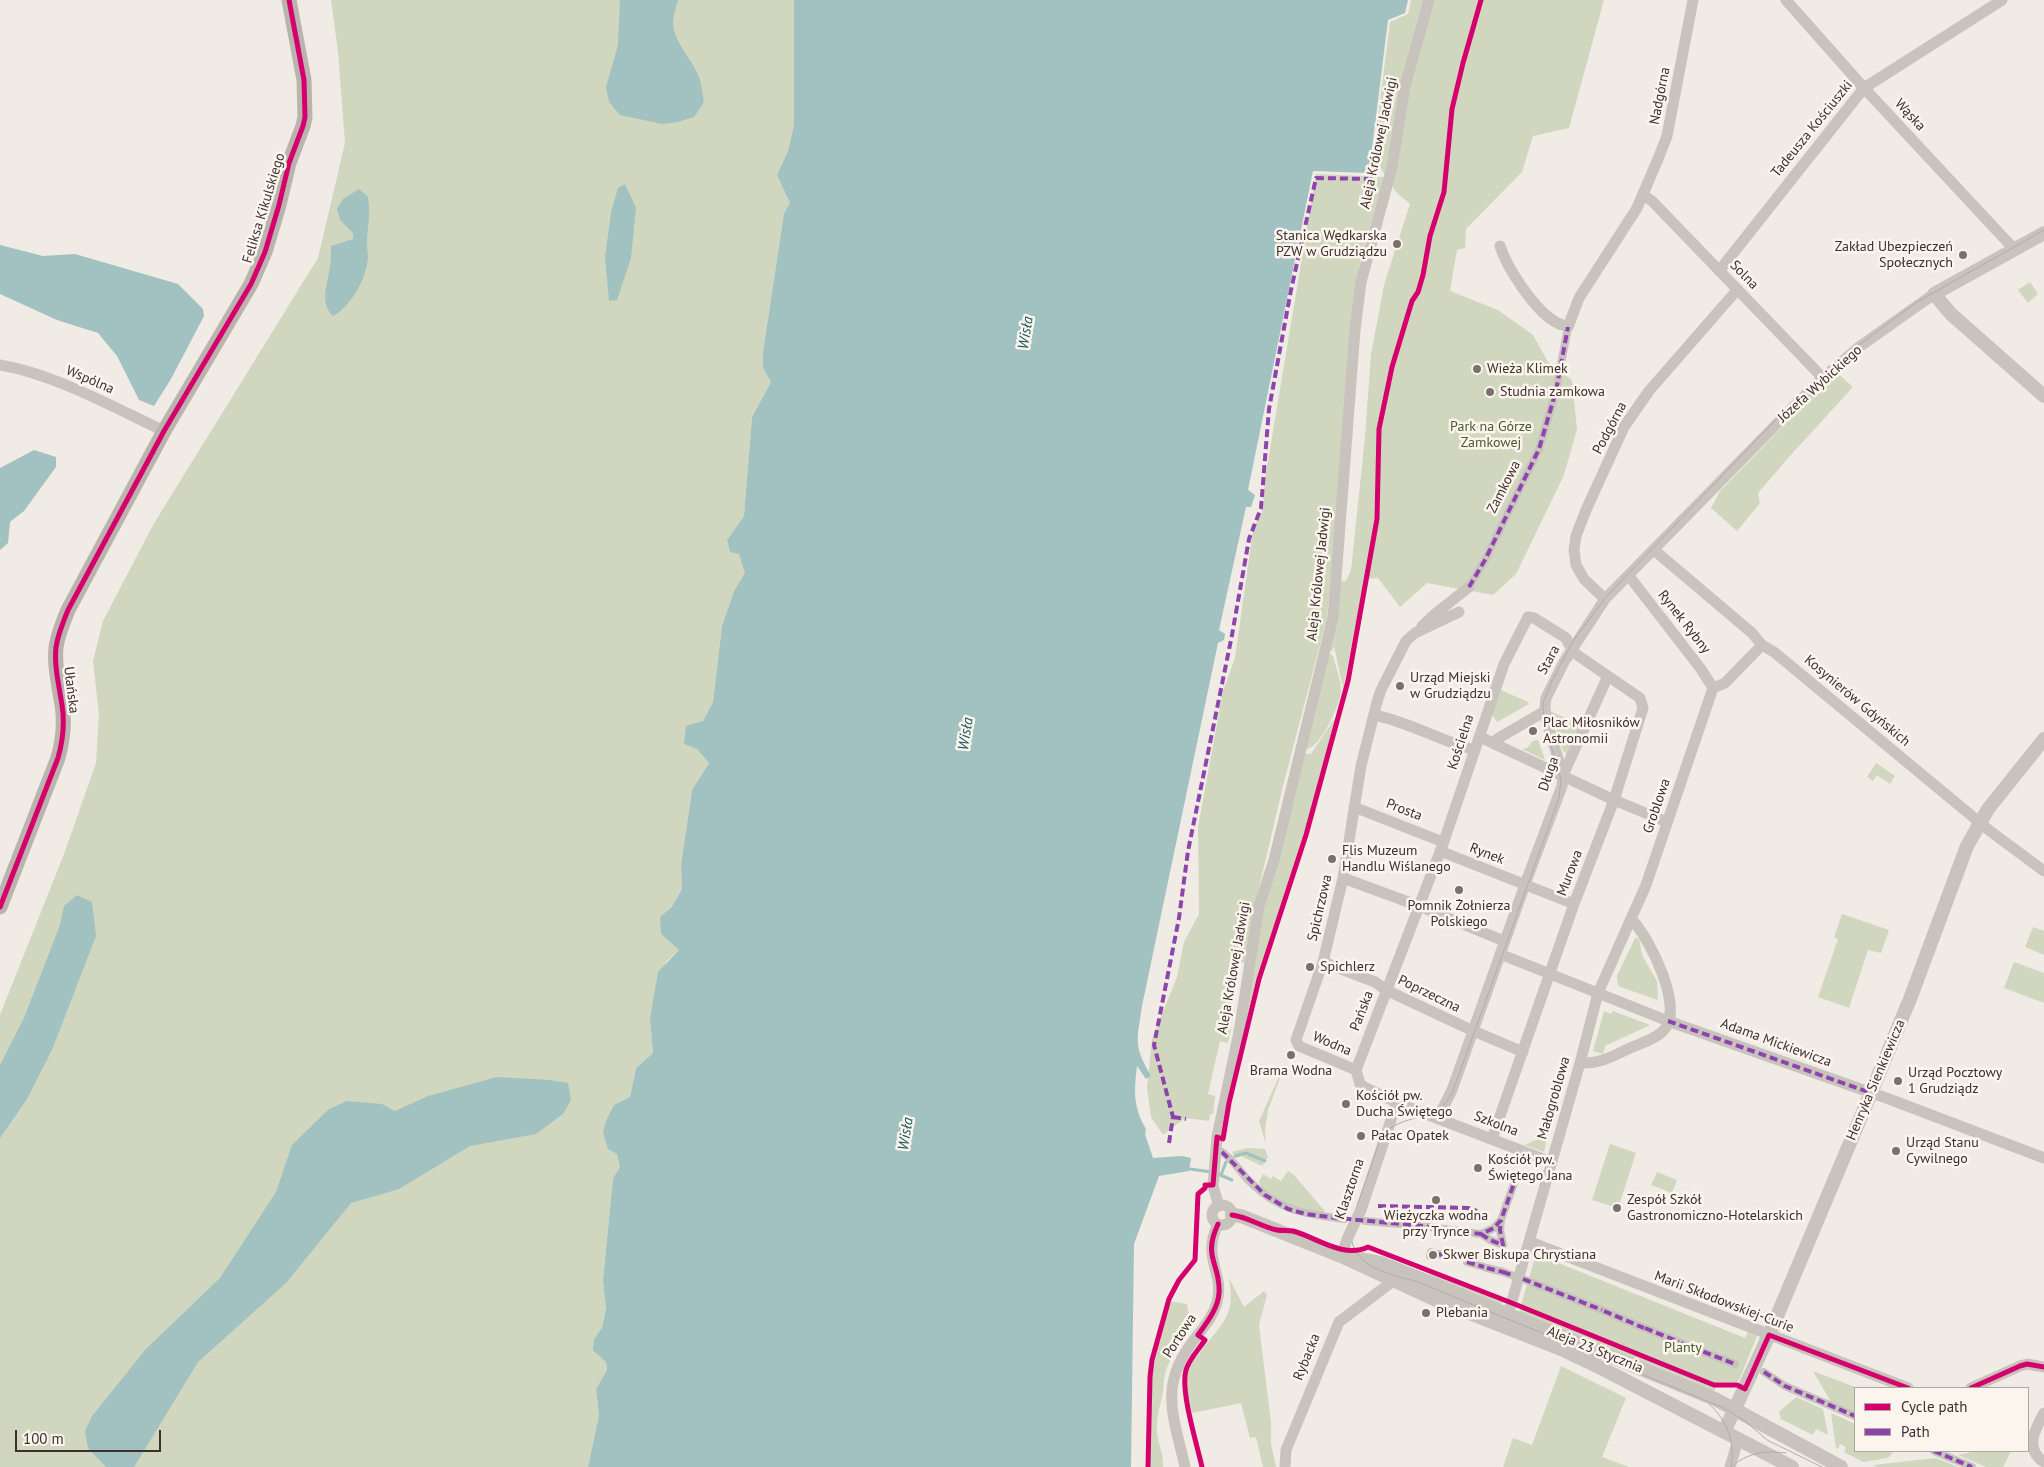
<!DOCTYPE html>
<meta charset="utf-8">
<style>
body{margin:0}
#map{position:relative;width:2044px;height:1467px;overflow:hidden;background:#f0ebe5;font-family:"PT Sans",sans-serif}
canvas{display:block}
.legend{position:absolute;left:1854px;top:1387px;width:175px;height:65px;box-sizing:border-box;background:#fbf5ee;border:1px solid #aea6a0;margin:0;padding:6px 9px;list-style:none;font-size:15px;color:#3b302b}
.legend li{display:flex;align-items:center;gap:10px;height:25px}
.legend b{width:25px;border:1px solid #aea6a0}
.scale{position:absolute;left:15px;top:1430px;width:146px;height:22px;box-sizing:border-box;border:2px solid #3b302b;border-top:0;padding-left:6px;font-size:15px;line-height:18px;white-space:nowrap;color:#3b302b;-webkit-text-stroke:4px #fbf5ee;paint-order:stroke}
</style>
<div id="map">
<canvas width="2044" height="1467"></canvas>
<ul class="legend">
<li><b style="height:6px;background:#d6006c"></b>Cycle path</li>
<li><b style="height:6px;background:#8e44ad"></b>Path</li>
</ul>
<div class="scale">100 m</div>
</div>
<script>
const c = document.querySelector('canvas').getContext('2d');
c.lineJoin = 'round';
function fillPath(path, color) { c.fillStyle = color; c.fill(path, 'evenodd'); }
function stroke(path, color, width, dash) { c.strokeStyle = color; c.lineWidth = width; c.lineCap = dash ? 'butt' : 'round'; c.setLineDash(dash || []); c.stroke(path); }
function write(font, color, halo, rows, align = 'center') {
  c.font = font + ' "PT Sans",sans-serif'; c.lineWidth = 5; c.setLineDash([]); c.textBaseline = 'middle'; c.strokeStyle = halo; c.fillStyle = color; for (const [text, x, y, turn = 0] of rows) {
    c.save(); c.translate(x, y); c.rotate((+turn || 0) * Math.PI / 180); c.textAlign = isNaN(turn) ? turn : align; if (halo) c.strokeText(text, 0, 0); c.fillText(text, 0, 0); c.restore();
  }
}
fillPath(new Path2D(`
 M331,0H794V125L788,151L777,175L790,203L784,213L763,352V368L771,382L752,417L744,516L727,540L739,554L746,573L734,591L722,626L713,702L703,721L685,744L697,749L709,763L692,790L681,865L682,889L671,908L661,934L679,950L666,962L650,1019L653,1053L636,1068L630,1097L614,1105L620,1167L613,1178L603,1280L606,1309L602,1329L594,1339L606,1362L607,1370L596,1389L599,1415L588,1467H0V1015L64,854L96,763L99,715L93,661L103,621L153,525L318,258L345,143L338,52Z
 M1411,0H1604L1569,128L1533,136L1522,172L1466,229L1465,248L1457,250L1450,291L1498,310L1533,335L1548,362L1572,380L1577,429L1564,475L1516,574L1493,595L1427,583L1400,607L1378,578L1365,579L1343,688L1334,646L1332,651L1329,650L1339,581H1346L1351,570L1365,437L1371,354L1384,285L1410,204L1397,193L1373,157L1390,22L1408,14Z
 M1316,174L1384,177L1360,262L1354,312L1327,618L1284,782L1257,896L1246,963L1239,962L1227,1028L1231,1029L1228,1043L1220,1041L1208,1094L1215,1096L1213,1114H1210L1209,1121L1185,1118L1163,1135L1151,1117L1147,1088L1152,1039L1177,977L1184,942L1199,914L1198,827L1223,691L1235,658L1253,530L1263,510L1265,479Z
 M2030,282L2038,294L2028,303L2018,290Z
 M1836,372L1853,387L1789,457L1758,493L1760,503L1737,531L1711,508L1720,491Z
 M1329,653L1333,656C1336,667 1341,680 1341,691C1340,705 1320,749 1306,749Z
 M1501,690L1528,702L1529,704L1497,722L1492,715Z
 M1550,711L1581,725L1567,754L1563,751Z
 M1335,718L1314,802L1255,984L1245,1027L1260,916L1305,754H1311Z
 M1538,740L1545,760L1522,749L1527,748L1533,741Z
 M1876,763L1895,776L1890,784L1877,775L1873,781L1867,777Z
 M1842,914L1889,930L1881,953L1868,950L1849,1008L1818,997L1838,939L1834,937Z
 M2033,927L2044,931V955L2025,947Z
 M1635,938L1639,939L1642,955L1657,981L1658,999L1657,1000L1618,986L1617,976Z
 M2014,962L2044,973V1003L2004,988Z
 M1604,1011L1611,1014L1613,1011L1650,1025L1605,1046L1603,1054L1593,1051Z
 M1287,1059L1268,1110L1265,1130L1266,1144L1259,1121Z
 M1549,1129L1544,1152L1525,1145L1542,1137L1545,1131Z
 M1610,1144L1636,1153L1618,1208L1592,1200Z
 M1247,1148L1265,1149L1268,1157L1262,1166L1241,1156L1236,1158L1232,1152Z
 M1288,1171L1293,1174L1324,1210V1213C1307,1210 1263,1201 1259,1182L1263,1174L1271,1179L1273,1176L1281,1181Z
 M1657,1172L1677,1180L1672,1193L1651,1185Z
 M1536,1254L1745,1338L1748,1332L1757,1336L1740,1378L1737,1382H1717L1713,1395L1518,1315Z
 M1430,1273L1505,1302L1497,1305L1427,1279Z
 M1229,1278L1244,1307L1264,1291L1267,1295L1259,1325L1271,1423V1444L1276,1467H1263L1256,1437L1250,1438L1241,1403L1192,1413C1189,1400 1183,1384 1188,1370C1190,1363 1196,1357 1201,1351C1222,1323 1236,1316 1229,1278Z
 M1170,1301L1187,1304L1191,1330C1182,1343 1171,1355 1166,1370C1163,1379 1164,1388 1162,1397C1159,1409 1156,1420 1157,1432C1158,1445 1164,1453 1163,1467H1150L1152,1372Z
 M1561,1366L1626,1398L1602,1457L1629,1467H1503L1513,1438L1532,1445Z
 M1813,1371L1858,1388H1855V1412L1831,1402Z
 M1796,1397L1823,1409L1828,1435L1816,1429L1813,1435L1781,1419L1779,1412Z
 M1831,1413L1855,1424V1451H1894L1888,1458L1863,1462L1844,1452L1846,1447L1840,1444L1838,1449L1836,1448Z
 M1976,1451H2011L2003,1467H1986L1958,1455Z
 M1936,1458L1958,1467H1877L1873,1465Z`), '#d1d6bf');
fillPath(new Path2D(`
 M620,0H678C676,7 673,16 673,23C673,40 691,58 698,75C702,83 702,93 704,102L694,117L678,122L662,124L620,115L609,102L606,87L618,45Z
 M794,0H1408L1405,13L1388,20L1369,173L1313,171L1248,490L1255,495L1251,507H1246L1219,630L1225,634L1224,640L1218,643L1142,1006C1137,1040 1133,1045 1151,1076L1146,1079L1137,1066C1134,1091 1133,1107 1146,1129L1145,1134L1153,1158L1182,1156L1191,1158L1189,1171L1159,1176L1134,1244L1131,1467H588L599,1415L596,1389L607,1370L606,1362L593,1350L594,1339L602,1328L606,1309L603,1280L613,1178L620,1167L617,1154L608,1149L603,1133L606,1121L614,1105L630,1097L636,1068L653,1053L650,1019L658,972L679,950L661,934L660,917L671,908L682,889L681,865L692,790L709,763L697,749L684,744L686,726L703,721L713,702L722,626L734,591L745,573L739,554L730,552L727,540L744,516L752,417L771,382L763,368V352L784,213L790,203L777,175L788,151L794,125Z
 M625,184L636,208L631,258L617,300L609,301L605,257L611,213L618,188Z
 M359,189L368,197C371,213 367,228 367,244C367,250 369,258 367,264C364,282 350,307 333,316C319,303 328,283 330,266C331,260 331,253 331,246L353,239V233L340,220L337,209L343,199Z
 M0,245L43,256L75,254L178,284L203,309L204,316L171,379L154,406L139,400L117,356L98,333L57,320L0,294Z
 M34,450L56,457V467L24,511L10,522L8,543L0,550V468Z
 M77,895L92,902L96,936L52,1050L27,1099L0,1138V1065L24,1018L60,925L64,906Z
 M497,1077L550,1080L568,1083L571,1100L563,1114L536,1134L470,1146L399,1189L351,1203L286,1283L198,1362L134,1467H106L88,1448L85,1431L92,1416L146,1349L220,1278L276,1192L292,1145L329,1109L347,1101L382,1104L395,1111L428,1096Z`), '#a1c2c1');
stroke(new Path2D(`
 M1235,1156L1246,1153L1265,1161
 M1190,1169L1212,1172
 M1218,1174L1232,1180
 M1221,1175L1226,1162`), '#a1c2c1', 3);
stroke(new Path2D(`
 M1469,587L1485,560L1539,449L1556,391L1568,327
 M1222,1152C1233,1159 1240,1172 1249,1181C1279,1211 1304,1214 1344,1219
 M1365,1221L1422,1226L1481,1234L1494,1228L1501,1220L1516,1178
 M1481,1234L1490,1240L1503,1245L1500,1230L1501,1220
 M1430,1256L1431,1252L1454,1258
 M1467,1262L1484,1267
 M1487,1268L1503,1272
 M1503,1272L1514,1276
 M1523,1279L1602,1310
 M1604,1311L1644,1328
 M1645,1328L1679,1342
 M1681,1343L1735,1364
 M1764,1372L1785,1386L1855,1416
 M1934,1451L1972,1467`), '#c9c3be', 8);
stroke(new Path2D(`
 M1786,0L1864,88L2014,249
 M1643,195L1652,201L1823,378
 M1500,246C1507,268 1534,309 1554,321C1558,324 1563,325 1568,327L1579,298L1637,208L1658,159L1667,136L1693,0
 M1719,271L1864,88L2002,0
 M0,365C54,374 115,408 164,431
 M1654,550L1752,633L1762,645L1774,652L1990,831L2044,871
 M1629,576L1701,669L1713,688
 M1605,599L1584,579L1576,565L1574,550L1576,536L1586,510L1624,427L1649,391L1737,290
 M1422,626L1435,614L1469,587
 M1383,686L1406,641L1415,633L1459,612
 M1713,688L1725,683L1762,645
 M1374,715C1409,722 1441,741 1475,750
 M1480,737L1614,800L1667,822
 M1494,744L1497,739L1545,711
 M1563,775L1546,719L1545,706L1546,698L1564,662L1605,599L1815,385L1859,347L1934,294
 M1354,807L1443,842
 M1440,851L1574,904
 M1343,878L1419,906L1504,941
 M1500,954L1668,1021L1889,1099L2044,1158
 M1323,962L1375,982L1386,990L1469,1029L1523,1052
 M1580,1063C1599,1064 1611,1057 1628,1049C1638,1044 1654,1040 1662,1032C1687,1011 1649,937 1632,920
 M1356,1070L1443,844L1504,664L1528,617L1534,618L1566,638L1573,652L1640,698L1643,708L1614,800L1574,904L1492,1139
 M1356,1070L1299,1046L1296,1040L1323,962L1343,878L1361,766L1377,702L1381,690
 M1356,1070L1360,1084L1366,1088L1400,1104L1551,1162
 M1431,1116L1442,1110L1452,1090L1527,879L1562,786L1563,775L1608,676
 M1212 1215a10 10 0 1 1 20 0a10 10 0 1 1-20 0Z
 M1219,1206L1213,1186L1217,1137L1239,1032L1259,906L1274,860L1333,617L1355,330L1361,282L1392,167L1405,86L1429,0
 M1361,1210L1397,1102
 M1530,1242L1908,1388
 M1341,1256L1348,1237
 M1506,1322L1580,1063L1598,993L1646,885L1713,688
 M1971,1388L2020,1366L2027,1364L2044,1367
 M2044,1413C2035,1429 2024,1449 2044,1462
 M1185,1467C1175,1421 1159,1389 1189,1347C1199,1332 1213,1319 1217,1302C1225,1272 1201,1259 1218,1224
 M1285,1467L1286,1450L1339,1322L1393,1281
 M1730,1467L1738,1440`), '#c9c3be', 11);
stroke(new Path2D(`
 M2044,233L1934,294L1951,314L2044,396
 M1232,1215L1241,1216L1341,1256L1436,1300L1561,1349L1601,1368L1792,1467
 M1351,1257L1381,1263L1421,1279L1715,1399L1841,1467
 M1724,1432L1769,1335L1863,1112L1910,999L1967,846L1988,809L2044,739`), '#c9c3be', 14);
stroke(new Path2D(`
 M0,907L58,758C63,740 65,723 62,705C59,685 54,667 56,647C58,634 63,622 68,610L164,431L251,284L265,252L279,205L289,163L303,126L305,117L304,80L289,0`), '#bab3ae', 15);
stroke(new Path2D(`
 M1709,1404C1727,1420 1736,1443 1731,1467
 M1731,1467C1747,1453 1765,1450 1786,1453
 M1822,1467L1767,1440L1745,1421L1724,1408L1418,1282C1386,1273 1346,1267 1351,1223L1381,1137C1404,1109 1437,1127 1453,1091L1559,798L1561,780L1544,722L1543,703L1552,681L1573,641L1606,597L1787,408L1837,361L1917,302L2044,230`), '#b1aca8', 1);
stroke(new Path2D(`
 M1348,1237L1361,1210`), '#c9c3be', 11);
stroke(new Path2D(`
 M1469,587L1485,560L1539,449L1556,391L1568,327
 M1668,1021L1871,1093
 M1173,1117L1186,1119
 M1169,1143L1173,1117L1154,1045L1179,918L1188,851L1232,635L1249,539L1261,508L1269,409L1291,290L1316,178L1373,179
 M1222,1152L1265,1195L1288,1209L1306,1214L1337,1218L1422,1226L1481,1234L1494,1228L1501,1220L1516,1178
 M1378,1206L1468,1208L1477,1211
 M1481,1234L1490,1240L1503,1245L1500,1230L1501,1220
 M1430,1256L1431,1252L1454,1258
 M1467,1262L1484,1267
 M1487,1268L1503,1272
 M1503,1272L1514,1276
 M1523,1279L1602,1310
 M1604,1311L1644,1328
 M1645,1328L1679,1342
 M1681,1343L1735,1364
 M1764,1372L1785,1386L1855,1416
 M1934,1451L1972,1467`), '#8e44ad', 4, [8, 4]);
stroke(new Path2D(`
 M0,907L58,758C63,740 65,723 62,705C59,685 54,667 56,647C58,634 63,622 68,610L164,431L251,284L265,252L279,205L289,163L303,126L305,117L304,80L289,0
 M1205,1185H1213L1217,1137L1223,1139L1229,1103L1259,979L1306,835L1348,681L1377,519L1379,429L1392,367L1412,301L1418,292L1423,275L1430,236L1444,192L1452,109L1463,63L1481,0
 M1232,1215C1248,1217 1262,1227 1277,1230C1282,1231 1288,1230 1293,1231C1316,1237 1343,1259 1368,1247L1512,1303L1714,1385H1737L1745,1389L1769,1335L1908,1388
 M1971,1388L2020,1366L2027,1364L2044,1367
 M1148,1467L1150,1377L1152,1360L1169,1299L1179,1280L1195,1260L1198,1194L1205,1188
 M1202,1467C1197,1444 1180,1391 1186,1370C1189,1359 1199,1349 1205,1340L1198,1335C1207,1322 1218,1309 1219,1293C1221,1264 1202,1258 1218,1224`), '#d6006c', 5);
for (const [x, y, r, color] of [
 [1397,244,5,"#7a716c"],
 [1963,255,5,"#7a716c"],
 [1477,369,5,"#7a716c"],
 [1490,392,5,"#7a716c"],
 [1400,686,5,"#7a716c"],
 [1533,731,5,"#7a716c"],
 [1332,859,5,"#7a716c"],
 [1459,890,5,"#7a716c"],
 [1310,967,5,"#7a716c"],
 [1291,1055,5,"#7a716c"],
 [1898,1081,5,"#7a716c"],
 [1346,1104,5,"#7a716c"],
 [1361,1136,5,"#7a716c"],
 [1896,1151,5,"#7a716c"],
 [1478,1168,5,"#7a716c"],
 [1436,1200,5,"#7a716c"],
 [1617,1208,5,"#7a716c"],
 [1433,1255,5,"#7a716c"],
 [1426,1313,5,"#7a716c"]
]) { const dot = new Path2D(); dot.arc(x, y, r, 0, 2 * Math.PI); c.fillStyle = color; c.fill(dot); stroke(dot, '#fbf5ee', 2); }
write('14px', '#3b302b', '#fbf5ee', [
 ["Nadgórna",1660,96,-79],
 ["Wąska",1910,115,47],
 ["Tadeusza Kościuszki",1812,129,-51],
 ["Aleja Królowej Jadwigi",1379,143,-78],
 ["Feliksa Kikulskiego",264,208,-73],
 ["Solna",1744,275,46],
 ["Wspólna",90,380,23],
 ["Józefa Wybickiego",1820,384,-42],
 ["Podgórna",1610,428,-62],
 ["Zamkowa",1504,487,-63],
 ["Aleja Królowej Jadwigi",1319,574,-84],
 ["Rynek Rybny",1684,622,52],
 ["Stara",1549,660,-61],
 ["Ułańska",71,690,83],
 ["Kosynierów Gdyńskich",1857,701,40],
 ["Kościelna",1461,742,-72],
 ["Długa",1549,774,-71],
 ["Groblowa",1657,806,-71],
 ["Prosta",1404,810,21],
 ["Rynek",1487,854,21],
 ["Murowa",1570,873,-69],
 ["Spichrzowa",1320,908,-77],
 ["Aleja Królowej Jadwigi",1234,968,-80],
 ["Poprzeczna",1429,994,26],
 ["Pańska",1362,1011,-69],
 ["Adama Mickiewicza",1776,1043,20],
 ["Wodna",1332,1044,23],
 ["Henryka Sienkiewicza",1876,1080,-67],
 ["Małogroblowa",1554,1098,-74],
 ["Szkolna",1496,1124,21],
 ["Klasztorna",1350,1189,-71],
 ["Marii Skłodowskiej-Curie",1724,1302,21],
 ["Portowa",1180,1336,-57],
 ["Aleja 23 Stycznia",1595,1350,22],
 ["Rybacka",1307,1357,-68]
]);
write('14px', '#3b302b', '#fbf5ee', [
 ["Stanica Wędkarska",1387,236,"right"],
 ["PZW w Grudziądzu",1387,252,"right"],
 ["Zakład Ubezpieczeń",1953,247,"right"],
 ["Społecznych",1953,263,"right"],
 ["Wieża Klimek",1487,369],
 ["Studnia zamkowa",1500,392],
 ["Urząd Miejski",1410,678],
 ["w Grudziądzu",1410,694],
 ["Plac Miłosników",1543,723],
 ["Astronomii",1543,739],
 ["Flis Muzeum",1342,851],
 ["Handlu Wiślanego",1342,867],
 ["Pomnik Żołnierza",1459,906,"center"],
 ["Polskiego",1459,922,"center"],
 ["Spichlerz",1320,967],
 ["Brama Wodna",1291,1071,"center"],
 ["Urząd Pocztowy",1908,1073],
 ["1 Grudziądz",1908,1089],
 ["Kościół pw.",1356,1096],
 ["Ducha Świętego",1356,1112],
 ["Pałac Opatek",1371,1136],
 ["Urząd Stanu",1906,1143],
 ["Cywilnego",1906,1159],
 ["Kościół pw.",1488,1160],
 ["Świętego Jana",1488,1176],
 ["Zespół Szkół",1627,1200],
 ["Gastronomiczno-Hotelarskich",1627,1216],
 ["Wieżyczka wodna",1436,1216,"center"],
 ["przy Trynce",1436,1232,"center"],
 ["Skwer Biskupa Chrystiana",1443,1255],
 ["Plebania",1436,1313]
], 'left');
write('14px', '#4a5a2e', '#fbf5ee', [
 ["Park na Górze",1491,427],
 ["Zamkowej",1491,443],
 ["Planty",1683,1348]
]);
write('italic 15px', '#1f5a5e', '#fbf5ee', [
 ["Wisła",1026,333,-81],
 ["Wisła",966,734,-81],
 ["Wisła",906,1134,-81]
]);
</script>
